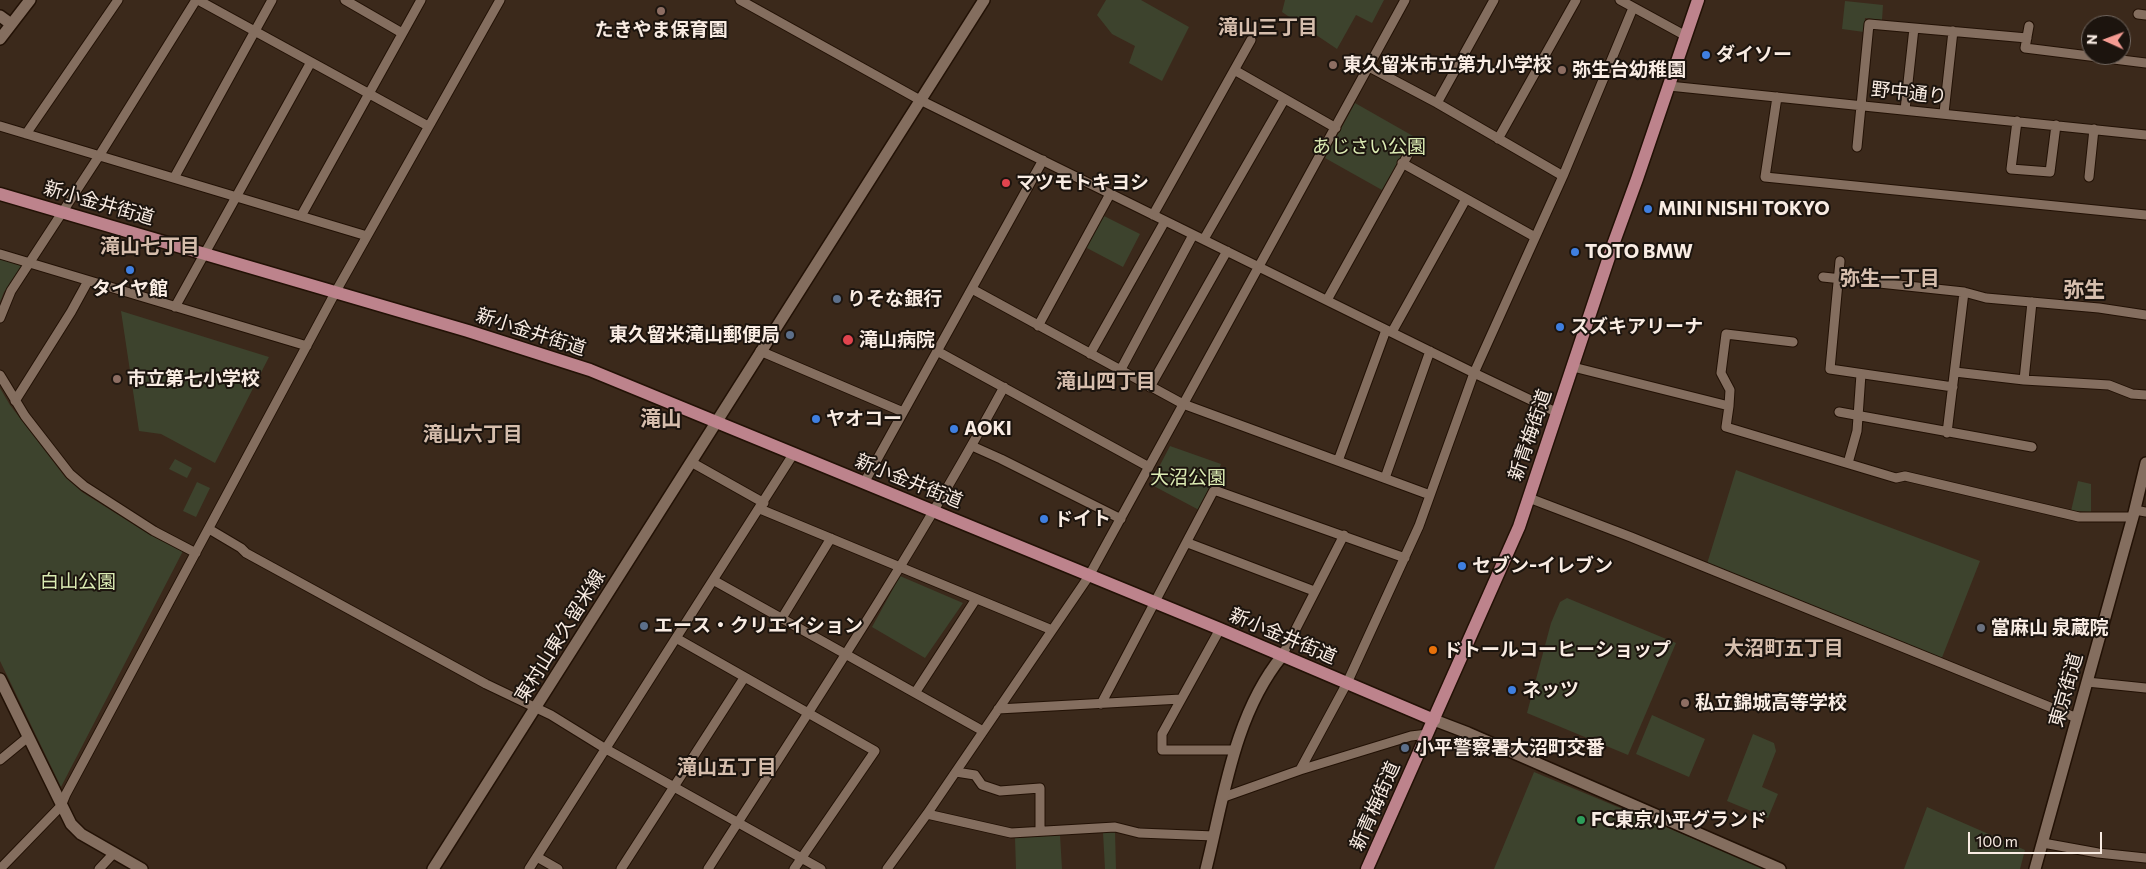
<!DOCTYPE html>
<meta charset="utf-8">
<style>
body{margin:0}
#map{position:relative;width:2146px;height:869px;overflow:hidden;background:#3b291b;font-family:Commissioner,sans-serif}
canvas{display:block}
.north{position:absolute;left:2081px;top:15px;width:50px;height:50px;box-sizing:border-box;background:#1c140e;border:1px solid #746a63;border-radius:50%;rotate:272deg;font-size:14px;font-weight:700;line-height:20px;text-align:center;color:#f9ece3}
.north::after{content:'';display:block;margin:auto;width:18px;height:22px;background:#f59c93;clip-path:polygon(50% 0,100% 100%,50% 72%,0 100%)}
.scale{position:absolute;left:1968px;top:832px;width:134px;height:22px;box-sizing:border-box;border:2px solid #f9ece3;border-top:0;padding-left:6px;font-size:15px;line-height:18px;white-space:nowrap;color:#f9ece3;-webkit-text-stroke:4px #1c140e;paint-order:stroke}
</style>
<div id="map">
<canvas width="2146" height="869"></canvas>
<div class="north">N</div>
<div class="scale">100 m</div>
</div>
<script>
const c = document.querySelector('canvas').getContext('2d');
c.lineJoin = 'round';
function fillPath(path, color) { c.fillStyle = color; c.fill(path, 'evenodd'); }
function stroke(path, color, width, dash) { c.strokeStyle = color; c.lineWidth = width; c.lineCap = dash ? 'butt' : 'round'; c.setLineDash(dash || []); c.stroke(path); }
function write(font, color, halo, rows, align = 'center') {
  c.font = font + ' Commissioner,"Noto Sans JP",sans-serif'; c.lineWidth = 4; c.setLineDash([]); c.textBaseline = 'middle'; c.strokeStyle = halo; c.fillStyle = color; for (const [text, x, y, turn = 0] of rows) {
    c.save(); c.translate(x, y); c.rotate((+turn || 0) * Math.PI / 180); c.textAlign = isNaN(turn) ? turn : align; if (halo) c.strokeText(text, 0, 0); c.fillText(text, 0, 0); c.restore();
  }
}
fillPath(new Path2D(`
 M1106,0H1141L1189,27L1162,81L1129,63L1135,46L1112,34L1097,15Z
 M1285,0H1384L1372,23L1356,15L1337,49L1282,12Z
 M1845,1L1883,5L1882,20L1865,18L1864,32L1842,29Z
 M1355,103L1413,136L1382,190L1325,158Z
 M1102,215L1140,234L1123,267L1085,247Z
 M0,259L24,266L4,292L0,302Z
 M121,311L269,357L215,463L161,434L139,431Z
 M0,388L10,405L65,477L82,492L152,536L183,551L61,787L0,661Z
 M1170,446L1221,464L1213,487L1199,510L1150,484Z
 M175,459L192,468L187,478L169,469Z
 M1736,470L1980,561L1941,660L1706,567Z
 M2078,481L2091,484V512L2071,511Z
 M197,482L210,488L196,517L183,511Z
 M900,576L963,603L925,658L872,627Z
 M1567,598L1676,643L1628,755L1527,713L1551,623L1560,602Z
 M1652,715L1705,739L1689,777L1636,754Z
 M1753,734L1774,743L1776,751L1762,787L1778,794L1768,818L1727,801Z
 M1534,772L1764,868V869H1494Z
 M1927,807L2025,850L2020,869H1904Z
 M1115,831L1116,869H1105L1103,832Z
 M1060,835L1062,869H1016L1015,838Z`), '#3d432d');
const street = new Path2D(`
 M198,0L428,126
 M345,0L402,33
 M740,0L920,100L1474,373L1558,413
 M1620,0L1686,36
 M2138,14L2146,15
 M2029,26L2025,48L2146,63
 M1369,67L1437,103L1563,176
 M1236,71L1336,128
 M1669,86L2146,135
 M1777,97L1765,177L2146,215
 M1437,103L1494,0
 M1905,110L1914,28
 M1944,113L1953,31
 M2017,121L2011,169L2050,172L2056,125
 M0,126L367,236
 M26,134L118,0
 M1498,139L1576,0
 M1857,147L1869,24L2027,38
 M1402,163L1535,237
 M2089,177L2094,129
 M174,178L272,0
 M1153,215L1251,40
 M301,216L421,0
 M1204,239L1284,100
 M0,254L307,346
 M1840,261L1830,369L1953,387
 M1823,277L1964,292L1986,298L2099,308L2146,315
 M972,289L1183,404L1430,495
 M1327,300L1415,142
 M175,307L311,62
 M0,318L11,291L99,156L196,0
 M1038,326L1110,194
 M1392,332L1466,199
 M760,351L903,412
 M937,351L1149,467
 M1090,354L1165,221
 M1573,367L1729,406L1726,427L1896,478L1905,476L2079,517H2133
 M1120,371L1193,235
 M1955,372L2024,380L2109,385L2132,394L2146,395
 M0,375L25,416L70,474L84,486L154,531L196,553
 M2024,380L2032,302
 M1150,387L1227,251
 M15,401L71,312L88,281
 M1729,406L1730,390L1721,373L1726,334L1793,342
 M1839,412L2032,447
 M1947,433L1964,292
 M972,446L1001,459L1121,519
 M1338,461L1386,330
 M691,462L764,503
 M1848,463L1857,431L1861,374
 M1385,478L1430,351
 M864,483L1043,160
 M1529,498L1631,537L2077,718
 M760,509L1052,630
 M2135,510L2146,512
 M209,529L241,548L246,553L486,684L551,715L606,749L821,869
 M1188,543L1314,591
 M713,580L983,731
 M782,618L831,538
 M1220,629L1162,734V750H1235
 M676,638L794,453
 M1282,656L1344,535
 M2087,682L2146,688
 M915,693L976,599
 M1101,704L1214,490L1405,558
 M998,709L1181,699
 M0,760L28,737
 M1300,770L1347,683L1419,526L1474,373L1563,176L1633,8
 M956,772L975,775L982,785L1000,791L1040,788V831
 M1224,797L1300,770L1411,736L1428,734
 M927,814L1011,833L1115,827L1139,833L1214,836
 M2043,843L2098,853L2146,858
 M537,857L558,869
 M0,869L61,806L66,794L335,293L500,0
 M99,869L114,853
 M529,869L676,638L875,751L794,869
 M621,869L744,678
 M708,869C810,710 914,553 1004,387
 M887,869L927,814L1089,576L1405,0`);
const secondary = new Path2D(`
 M0,16L11,24
 M0,39L30,0
 M0,679L71,824L81,834L142,869
 M1434,720L1468,733L1780,869
 M433,869L984,0
 M1206,869C1224,797 1234,715 1282,656
 M2035,869L2134,513L2146,463`);
const primary = new Path2D(`
 M0,194L468,331L590,370L1220,629L1434,720
 M1367,869L1519,527L1614,242L1637,179L1698,0`);
stroke(street, '#221105', 11);
stroke(secondary, '#221105', 14);
stroke(primary, '#221105', 15);
stroke(street, '#846e5f', 9);
stroke(secondary, '#846e5f', 11);
stroke(primary, '#bd838c', 12);
for (const [x, y, r, color] of [
 [661,11,5,"#8d6e63"],
 [1706,55,5,"#3f7fe0"],
 [1333,65,5,"#8d6e63"],
 [1562,70,5,"#8d6e63"],
 [1006,183,5,"#e0444e"],
 [1648,209,5,"#3f7fe0"],
 [1575,252,5,"#3f7fe0"],
 [130,270,5,"#3f7fe0"],
 [837,299,5,"#5c6f8a"],
 [1560,327,5,"#3f7fe0"],
 [790,335,5,"#5c6f8a"],
 [848,340,6,"#e0444e"],
 [117,379,5,"#8d6e63"],
 [816,419,5,"#3f7fe0"],
 [954,429,5,"#3f7fe0"],
 [1044,519,5,"#3f7fe0"],
 [1462,566,5,"#3f7fe0"],
 [644,626,5,"#5c6f8a"],
 [1981,628,5,"#6b7280"],
 [1433,650,5,"#e8710a"],
 [1512,690,5,"#3f7fe0"],
 [1685,703,5,"#8d6e63"],
 [1405,748,5,"#5c6f8a"],
 [1581,820,5,"#2e9e5b"]
]) { const dot = new Path2D(); dot.arc(x, y, r, 0, 2 * Math.PI); c.fillStyle = color; c.fill(dot); stroke(dot, '#1c140e', 2); }
write('bold 19px', '#f9ece3', '#1c140e', [
 ["たきやま保育園",661,30,"center"],
 ["ダイソー",1716,55],
 ["東久留米市立第九小学校",1343,65],
 ["弥生台幼稚園",1572,70],
 ["マツモトキヨシ",1016,183],
 ["MINI NISHI TOKYO",1658,209],
 ["TOTO BMW",1585,252],
 ["タイヤ館",130,289,"center"],
 ["りそな銀行",847,299],
 ["スズキアリーナ",1570,327],
 ["東久留米滝山郵便局",780,335,"right"],
 ["滝山病院",859,340],
 ["市立第七小学校",127,379],
 ["ヤオコー",826,419],
 ["AOKI",964,429],
 ["ドイト",1054,519],
 ["セブン-イレブン",1472,566],
 ["エース・クリエイション",654,626],
 ["當麻山 泉蔵院",1991,628],
 ["ドトールコーヒーショップ",1443,650],
 ["ネッツ",1522,690],
 ["私立錦城高等学校",1695,703],
 ["小平警察署大沼町交番",1415,748],
 ["FC東京小平グランド",1591,820]
], 'left');
write('19px', '#f9ece3', '#1c140e', [
 ["野中通り",1909,93,6],
 ["新小金井街道",99,203,16],
 ["新小金井街道",531,332,18],
 ["新青梅街道",1530,435,-71],
 ["新小金井街道",909,481,22],
 ["東村山東久留米線",560,636,-58],
 ["新小金井街道",1283,636,23],
 ["東京街道",2066,690,-74],
 ["新青梅街道",1375,806,-66]
]);
write('19px', '#dbebb3', '#1c140e', [
 ["あじさい公園",1369,147],
 ["大沼公園",1188,478],
 ["白山公園",78,582]
]);
write('bold 20px', '#d6bead', '#1c140e', [
 ["滝山三丁目",1268,27],
 ["滝山七丁目",150,246],
 ["弥生一丁目",1890,278],
 ["滝山四丁目",1106,381],
 ["滝山六丁目",473,434],
 ["大沼町五丁目",1784,648],
 ["滝山五丁目",727,767]
]);
write('bold 21px', '#d6bead', '#1c140e', [
 ["弥生",2084,290],
 ["滝山",661,419]
]);
</script>
